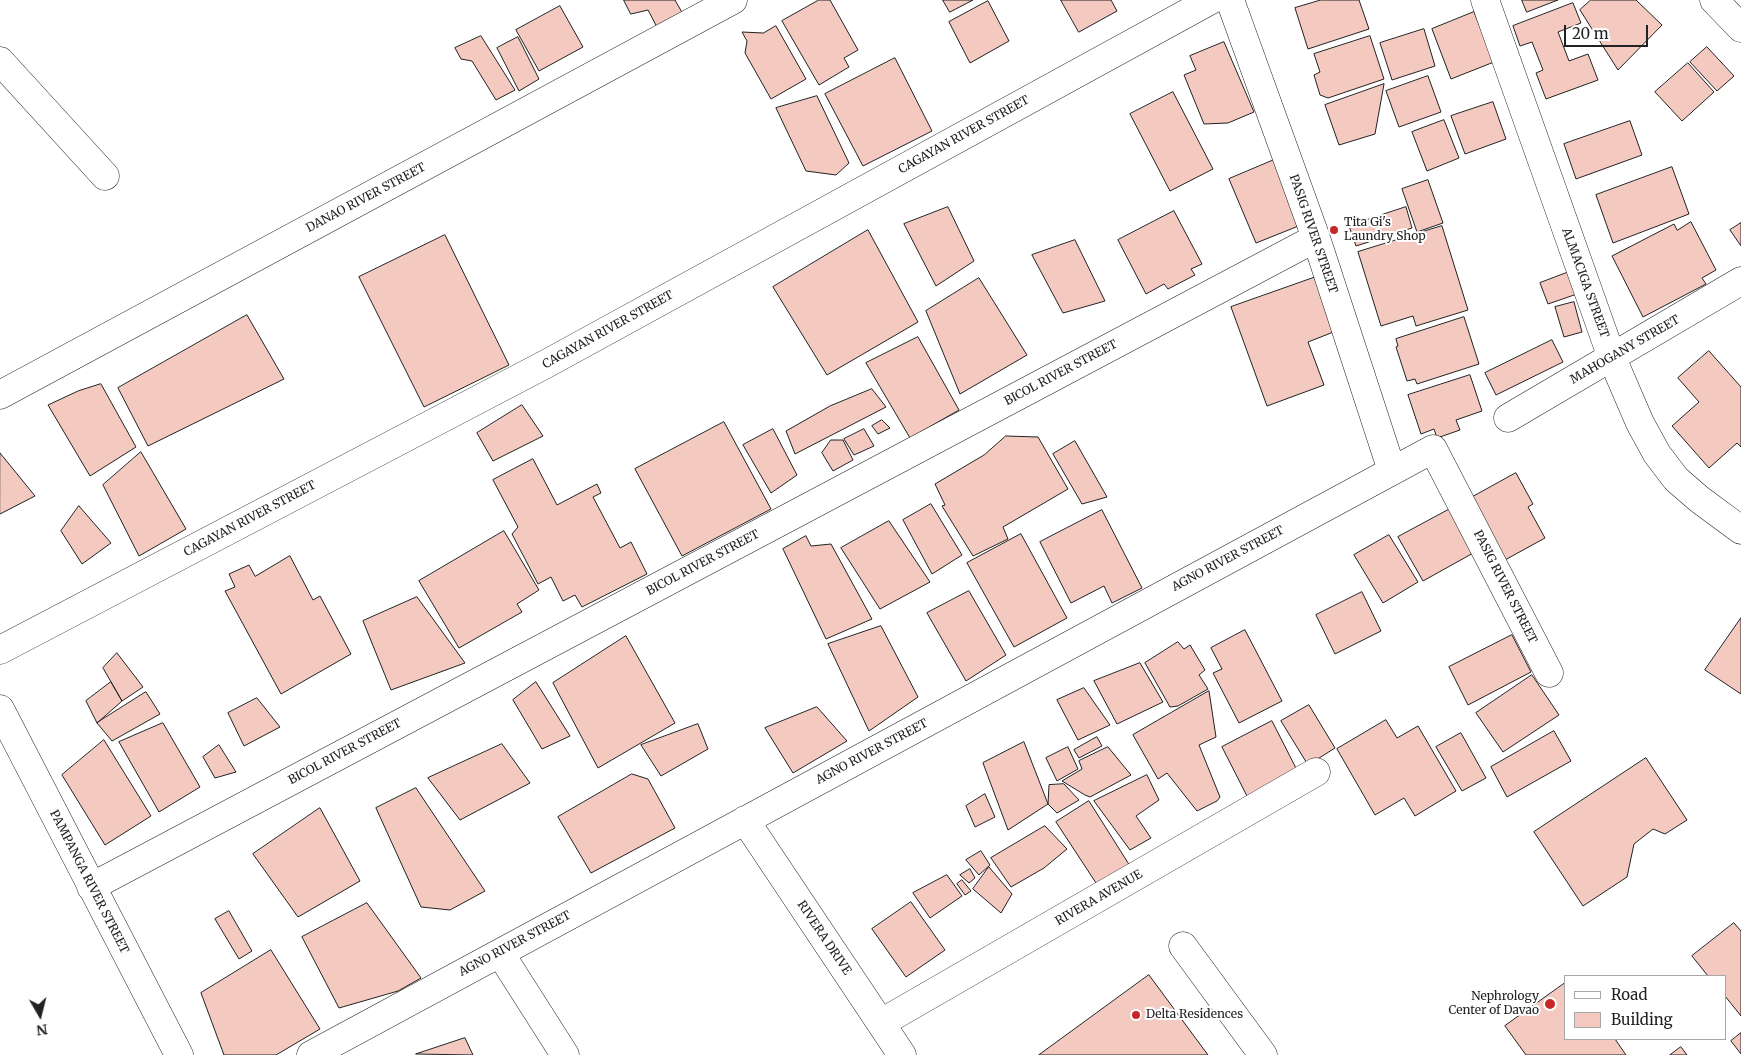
<!DOCTYPE html>
<style>
body{margin:0}
#map{position:relative;width:1741px;height:1055px;overflow:hidden;background:#fff;font-family:Merriweather,serif}
canvas{display:block}
.legend{position:absolute;left:1564px;top:975px;width:162px;height:65px;box-sizing:border-box;background:#fff;border:1px solid #a7a7a7;margin:0;padding:6px 9px;list-style:none;font-size:15px;color:#222}
.legend li{display:flex;align-items:center;gap:10px;height:25px}
.legend b{width:25px;border:1px solid #a7a7a7}
.north{position:absolute;left:15px;top:990px;width:50px;height:50px;-webkit-text-stroke:4px #fff;paint-order:stroke;rotate:172deg;font-size:14px;font-weight:700;line-height:20px;text-align:center;color:#222}
.north::after{content:'';display:block;margin:auto;width:18px;height:22px;background:#222;clip-path:polygon(50% 0,100% 100%,50% 72%,0 100%)}
.scale{position:absolute;left:1564px;top:25px;width:84px;height:22px;box-sizing:border-box;border:2px solid #222;border-top:0;padding-left:6px;font-size:15px;line-height:18px;white-space:nowrap;color:#222;-webkit-text-stroke:4px #fff;paint-order:stroke}
</style>
<div id="map">
<canvas width="1741" height="1055"></canvas>
<ul class="legend">
<li><b style="height:6px;background:#fff"></b>Road</li>
<li><b style="height:14px;background:#f3c9c0"></b>Building</li>
</ul>
<div class="north">N</div>
<div class="scale">20 m</div>
</div>
<script>
const c = document.querySelector('canvas').getContext('2d');
c.lineJoin = 'round';
function fillPath(path, color) { c.fillStyle = color; c.fill(path, 'evenodd'); }
function stroke(path, color, width, dash) { c.strokeStyle = color; c.lineWidth = width; c.lineCap = dash ? 'butt' : 'round'; c.setLineDash(dash || []); c.stroke(path); }
function write(font, color, halo, rows, align = 'center') {
  c.font = font + ' Merriweather,serif'; c.lineWidth = 4; c.setLineDash([]); c.textBaseline = 'middle'; c.strokeStyle = halo; c.fillStyle = color; for (const [text, x, y, turn = 0] of rows) {
    c.save(); c.translate(x, y); c.rotate((+turn || 0) * Math.PI / 180); c.textAlign = isNaN(turn) ? turn : align; if (halo) c.strokeText(text, 0, 0); c.fillText(text, 0, 0); c.restore();
  }
}
const building = new Path2D(`
 M624,0H675L684,16L658,29L648,10L631,14Z
 M819,0H830L858,50L844,58L849,67L819,85L782,21Z
 M943,0H973L950,12Z
 M1061,0H1111L1117,11L1079,32Z
 M1321,0H1359L1369,29L1308,49L1295,8Z
 M1522,0H1558L1527,12Z
 M1591,0H1636L1662,25L1618,70L1580,10Z
 M988,1L1009,41L970,63L949,22Z
 M1573,3L1581,23L1558,32L1569,61L1588,54L1598,80L1546,99L1536,73L1543,70L1532,42L1520,46L1513,26Z
 M560,6L583,47L539,71L516,30Z
 M1474,12L1494,62L1451,79L1432,29Z
 M776,26L806,79L771,99L745,53L747,41L742,32L763,33Z
 M1424,29L1435,66L1392,80L1380,43Z
 M481,36L515,90L496,100L472,61L461,59L455,48Z
 M1370,36L1384,79L1328,98L1320,95L1314,75L1320,72L1314,54Z
 M518,37L539,79L519,91L497,48Z
 M1224,42L1254,112L1228,123L1204,124L1184,75L1196,70L1190,56Z
 M1707,47L1734,76L1717,91L1690,62Z
 M895,58L932,131L863,166L825,94Z
 M1688,63L1714,92L1682,121L1655,92Z
 M1428,76L1441,112L1399,127L1386,91Z
 M1384,84L1375,134L1339,145L1325,105Z
 M1173,92L1213,169L1170,191L1130,114Z
 M817,96L849,163L836,175L806,171L776,108Z
 M1493,102L1506,139L1465,154L1451,116Z
 M1444,120L1459,158L1427,171L1412,132Z
 M1630,121L1642,155L1576,179L1564,144Z
 M1274,160L1301,225L1256,243L1229,179Z
 M1672,167L1689,214L1613,243L1596,195Z
 M1428,180L1443,223L1417,232L1402,189Z
 M948,207L974,261L936,286L904,224Z
 M1406,207L1412,228L1356,246L1349,226Z
 M1174,211L1202,264L1191,269L1195,275L1168,289L1164,284L1146,294L1118,240Z
 M1691,222L1716,270L1702,278L1706,284L1643,317L1612,256L1674,224L1677,230Z
 M1741,223V246L1730,230Z
 M1442,226L1468,310L1416,326L1413,316L1381,326L1358,252Z
 M868,230L918,322L827,375L773,287Z
 M445,235L509,365L424,407L359,277Z
 M1075,240L1105,301L1063,313L1032,255Z
 M1569,272L1577,294L1548,304L1540,283Z
 M1316,277L1336,331L1308,342L1324,385L1267,406L1231,307Z
 M979,278L1027,355L960,394L926,311Z
 M1574,302L1582,332L1564,337L1555,307Z
 M247,315L284,379L148,446L118,388Z
 M1464,317L1479,364L1417,384L1415,379L1407,381L1396,347L1398,346L1396,339Z
 M918,337L959,410L910,438L866,363Z
 M1552,340L1563,362L1496,395L1485,373Z
 M1709,351L1741,387V447L1737,443L1709,468L1672,426L1699,402L1678,378Z
 M1470,375L1482,411L1456,420L1460,430L1437,438L1434,429L1421,434L1408,395Z
 M101,384L136,447L90,476L48,405L78,391Z
 M872,389L886,407L795,454L786,431L830,406Z
 M522,405L543,436L493,461L477,433Z
 M882,420L890,428L878,434L872,426Z
 M724,422L771,509L682,556L635,469Z
 M773,429L797,475L771,493L743,445Z
 M864,429L874,446L854,455L844,439Z
 M1006,436L1038,437L1068,489L1003,527L1008,539L973,556L942,506L945,505L935,484L984,455Z
 M831,440H843L853,460L833,471L822,453Z
 M1075,441L1107,497L1082,504L1053,454Z
 M141,452L186,529L139,556L103,485Z
 M0,453L35,496L0,514Z
 M533,459L557,505L597,484L601,493L593,497L620,548L631,542L647,574L582,607L575,595L563,601L551,577L538,584L512,534L518,527L493,480Z
 M1516,473L1533,504L1528,507L1545,538L1503,561L1469,499Z
 M931,504L962,555L932,574L903,520Z
 M79,506L111,543L82,564L61,531Z
 M1450,509L1475,552L1423,581L1398,537Z
 M1102,510L1142,588L1112,603L1104,586L1071,603L1040,542Z
 M889,521L930,582L880,609L841,548Z
 M504,531L539,590L517,604L522,612L459,648L419,581Z
 M1021,534L1067,618L1014,647L967,563Z
 M1389,535L1418,582L1383,603L1354,555Z
 M806,536L811,546L831,544L872,619L826,639L783,549Z
 M290,556L313,600L320,596L351,654L281,694L225,591L235,587L229,574L249,565L255,576Z
 M969,591L1006,655L966,681L927,613Z
 M1362,592L1381,631L1335,654L1316,615Z
 M417,597L465,663L391,690L363,621Z
 M1741,618V694L1705,670Z
 M881,626L918,697L869,731L828,644Z
 M1245,630L1282,701L1239,723L1213,673L1222,669L1211,648Z
 M1512,635L1531,672L1468,705L1449,667Z
 M626,636L675,723L598,768L553,683Z
 M1178,642L1184,649L1190,645L1205,670L1199,675L1208,689L1178,706L1170,707L1145,663Z
 M117,653L143,687L122,701L103,668Z
 M1140,663L1163,702L1117,724L1094,681Z
 M1532,675L1559,715L1503,752L1476,713Z
 M111,682L122,701L97,723L86,701Z
 M536,682L570,736L542,749L513,700Z
 M1084,688L1110,725L1078,740L1057,700Z
 M1209,691L1216,737L1199,745L1220,797L1217,801L1197,811L1167,773L1158,779L1133,735Z
 M146,692L160,714L112,741L97,723Z
 M257,698L280,727L244,746L228,713Z
 M1309,705L1335,748L1308,765L1281,721Z
 M817,707L847,741L793,773L765,728Z
 M1386,720L1397,738L1418,726L1456,791L1415,816L1404,798L1375,815L1337,749Z
 M1272,721L1298,772L1248,798L1222,747Z
 M163,723L200,787L159,812L119,742Z
 M698,724L708,749L661,776L641,745Z
 M1554,731L1571,761L1507,797L1491,767Z
 M1461,733L1486,778L1462,791L1436,747Z
 M1097,737L1102,746L1079,758L1074,750Z
 M104,740L151,816L105,845L62,775Z
 M1024,742L1048,804L1008,830L983,763Z
 M502,744L530,783L460,820L428,778Z
 M219,745L236,772L215,778L203,757Z
 M1068,747L1078,769L1057,781L1046,758Z
 M1108,747L1131,775L1090,797L1085,795L1062,781L1082,769L1079,761Z
 M1646,758L1687,820L1665,834L1653,829L1634,844L1627,877L1583,906L1534,832Z
 M632,774L648,779L675,828L591,873L558,817Z
 M1147,775L1159,800L1136,816L1151,838L1130,850L1094,801Z
 M1064,784L1079,800L1057,813L1048,804L1049,785Z
 M416,788L485,891L450,910L421,907L376,808Z
 M985,794L995,817L975,827L966,806Z
 M1089,801L1130,866L1098,886L1056,822Z
 M320,808L360,881L298,917L253,854Z
 M1045,826L1067,849L1044,868L1011,887L991,858Z
 M981,851L990,865L979,875L966,860Z
 M989,867L1012,894L1001,913L973,889Z
 M970,869L975,878L969,883L960,875Z
 M947,875L962,896L930,918L913,893Z
 M962,880L971,891L965,895L957,884Z
 M911,902L945,950L906,977L872,929Z
 M367,903L421,978L398,991L339,1008L302,937Z
 M229,911L252,951L239,959L215,919Z
 M1734,923L1741,931V1016L1725,996V976H1708L1692,956Z
 M271,950L320,1029L276,1055H224L201,993Z
 M1149,975L1208,1055H1039Z
 M1565,983V1039H1615L1626,1055H1526L1505,1026Z
 M1741,1033V1054L1731,1041Z
 M465,1038L473,1055L416,1054Z
 M1681,1047L1687,1055H1670Z`);
fillPath(building, '#f3c9c0');
stroke(building, '#222', 1);
const minor = new Path2D(`
 M1230,0L1316,238L1392,471
 M1485,0L1612,358L1640,423L1657,454L1676,479L1699,499L1741,530
 M0,61L105,176
 M0,395L733,0
 M1508,418L1741,281
 M0,650L546,364L1211,0
 M0,709L179,1055
 M745,820L902,1055
 M91,887L1316,238
 M1183,946L1263,1055
 M500,953L565,1055
 M881,1023L1316,772
 M311,1055L1433,449L1549,673`);
const major = new Path2D(`
 M1714,0L1741,28`);
stroke(minor, '#222', 29);
stroke(major, '#222', 29);
stroke(minor, '#fff', 28);
stroke(major, '#fff', 28);
for (const [x, y, r, color] of [
 [1334,230,5,"#c62828"],
 [1550,1004,6,"#c62828"],
 [1136,1015,5,"#c62828"]
]) { const dot = new Path2D(); dot.arc(x, y, r, 0, 2 * Math.PI); c.fillStyle = color; c.fill(dot); stroke(dot, '#fff', 2); }
write('12px', '#222', '#fff', [
 ["CAGAYAN RIVER STREET",964,135,-29],
 ["DANAO RIVER STREET",366,198,-28],
 ["PASIG RIVER STREET",1313,234,71],
 ["ALMACIGA STREET",1585,283,70],
 ["CAGAYAN RIVER STREET",608,330,-29],
 ["MAHOGANY STREET",1625,350,-30],
 ["BICOL RIVER STREET",1061,373,-28],
 ["CAGAYAN RIVER STREET",250,519,-28],
 ["AGNO RIVER STREET",1228,559,-28],
 ["BICOL RIVER STREET",703,563,-28],
 ["PASIG RIVER STREET",1505,587,63],
 ["BICOL RIVER STREET",345,752,-28],
 ["AGNO RIVER STREET",872,752,-28],
 ["PAMPANGA RIVER STREET",89,882,63],
 ["RIVERA AVENUE",1099,898,-30],
 ["RIVERA DRIVE",824,938,56],
 ["AGNO RIVER STREET",515,944,-28]
]);
write('12px', '#222', '#fff', [
 ["Tita Gi's",1344,223],
 ["Laundry Shop",1344,237],
 ["Nephrology",1539,997,"right"],
 ["Center of Davao",1539,1011,"right"],
 ["Delta Residences",1146,1015]
], 'left');
</script>
